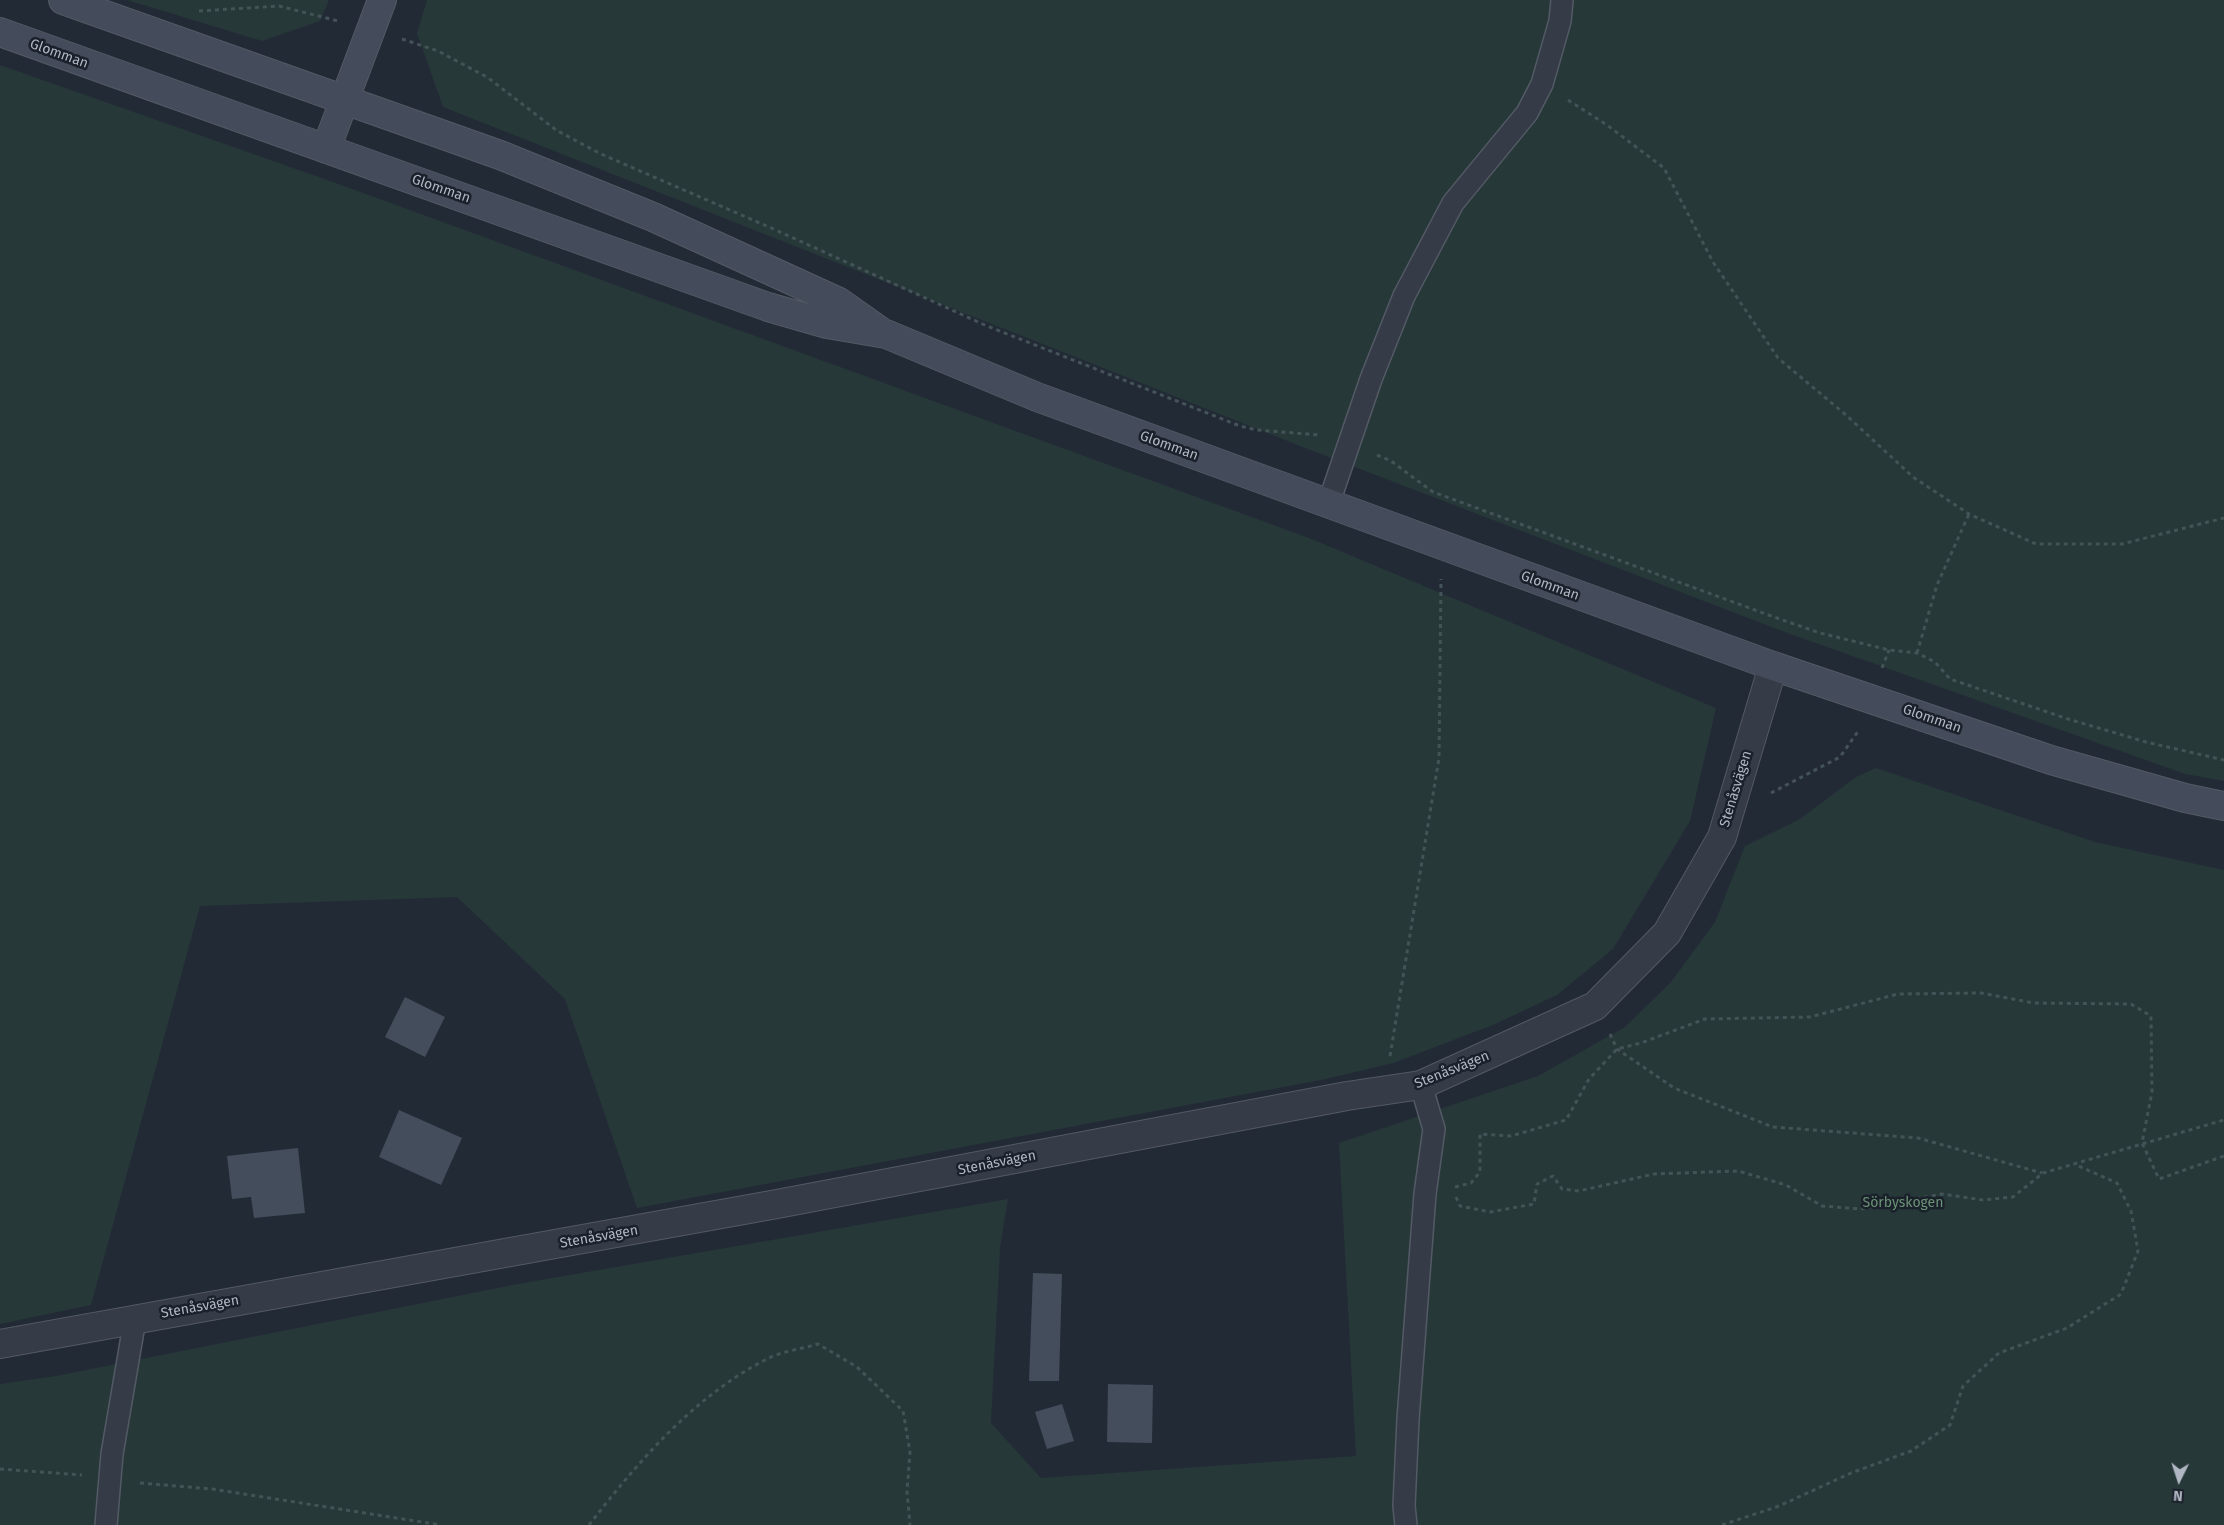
<!DOCTYPE html>
<meta charset="utf-8">
<style>
body{margin:0}
#map{position:relative;width:2224px;height:1525px;overflow:hidden;background:#222a36;font-family:"Fira Sans",sans-serif}
canvas{display:block}
.north{position:absolute;left:2154px;top:1455px;width:50px;height:50px;-webkit-text-stroke:4px #1b212b;paint-order:stroke;rotate:184deg;font-size:14px;font-weight:700;line-height:20px;text-align:center;color:#b0b7c3}
.north::after{content:'';display:block;margin:auto;width:18px;height:22px;background:#b0b7c3;clip-path:polygon(50% 0,100% 100%,50% 72%,0 100%)}
</style>
<div id="map">
<canvas width="2224" height="1525"></canvas>
<div class="north">N</div>
</div>
<script>
const c = document.querySelector('canvas').getContext('2d');
c.lineJoin = 'round';
function fillPath(path, color) { c.fillStyle = color; c.fill(path, 'evenodd'); }
function stroke(path, color, width, dash) { c.strokeStyle = color; c.lineWidth = width; c.lineCap = dash ? 'butt' : 'round'; c.setLineDash(dash || []); c.stroke(path); }
function write(font, color, halo, rows, align = 'center') {
  c.font = font + ' "Fira Sans",sans-serif'; c.lineWidth = 5; c.setLineDash([]); c.textBaseline = 'middle'; c.strokeStyle = halo; c.fillStyle = color; for (const [text, x, y, turn = 0] of rows) {
    c.save(); c.translate(x, y); c.rotate((+turn || 0) * Math.PI / 180); c.textAlign = isNaN(turn) ? turn : align; if (halo) c.strokeText(text, 0, 0); c.fillText(text, 0, 0); c.restore();
  }
}
fillPath(new Path2D(`
 M127,0H329L320,21L262,41Z
 M427,0H2224V781L2185,774L1782,631L1308,449L443,107L417,33Z
 M0,65L333,182L1309,538L1716,708L1690,821L1613,949L1557,995L1493,1025L1393,1063L1326,1079L637,1208L565,999L457,897L200,906L91,1305L0,1324Z
 M1876,768L2095,842L2224,870V1525H0V1384L56,1376L518,1284L1008,1199L1000,1248L991,1423L1041,1478L1356,1456L1339,1143L1538,1076L1625,1027L1671,982L1715,922L1745,846L1800,819L1856,777Z`), '#273839');
fillPath(new Path2D(`
 M405,997L445,1017L425,1057L385,1037Z
 M399,1110L462,1138L441,1185L379,1157Z
 M298,1148L305,1213L254,1218L251,1197L232,1199L227,1156Z
 M1033,1273L1062,1274L1059,1381H1029Z
 M1108,1384L1153,1385L1152,1443L1107,1442Z
 M1062,1404L1074,1441L1047,1449L1035,1412Z`), '#444d5b');
const service = new Path2D(`
 M1328,505L1371,379L1404,296L1453,203L1527,113L1542,84L1560,21L1562,0
 M106,1525L112,1454L135,1319
 M1406,1525L1404,1506L1408,1419L1425,1194L1434,1129L1421,1085`);
const minor = new Path2D(`
 M0,1344L777,1204L1347,1096L1421,1085L1595,1006L1667,933L1722,837L1773,666`);
const secondary = new Path2D(`
 M63,0L500,155L653,217L839,302L880,331
 M0,32L768,307L827,324L886,334L1037,397L1773,666L2051,760L2185,798L2224,806
 M326,149L382,0`);
stroke(service, '#535a65', 24);
stroke(minor, '#535a65', 30);
stroke(secondary, '#535a65', 30);
stroke(new Path2D(`
 M199,11L279,6L338,21
 M402,39L438,51L487,77L556,130L601,154L769,227L987,326L1240,426L1257,430L1320,435
 M1568,100L1607,125L1664,168L1713,262L1778,358L1846,415L1913,477L1969,514L2036,544H2122L2224,518
 M1377,455L1391,461L1433,492L1774,617L1820,633L1889,650L1917,653L1935,662L1950,679L2068,719L2146,742L2224,760
 M1917,653L1937,585L1969,514
 M1882,668L1889,650
 M1771,793L1840,757L1859,730
 M1610,1034L1617,1049L1674,1088L1773,1127L1918,1138L2042,1173
 M1390,1056L1439,758L1441,579
 M1455,1187L1471,1183L1480,1172V1134L1511,1136L1566,1120L1589,1079L1617,1049L1641,1043L1705,1019L1810,1017L1898,994L1981,993L2033,1003L2131,1004L2151,1016L2152,1092L2142,1143L2159,1179L2224,1156
 M1456,1197L1460,1206L1490,1212L1534,1204L1537,1184L1553,1176L1562,1189L1579,1191L1654,1174L1738,1171L1786,1185L1822,1206L1861,1209L1942,1194L1983,1200L2013,1197L2043,1173L2224,1120
 M0,1469L82,1475
 M140,1483L212,1489L441,1525
 M589,1525C638,1462 694,1396 767,1359C782,1351 802,1349 818,1344L857,1367L903,1411L910,1452L907,1491L910,1525
 M1722,1525L1779,1506L1851,1473L1911,1451L1950,1425L1963,1386L1999,1353L2067,1328L2121,1294L2138,1251L2131,1211L2117,1183L2074,1164`), '#445357', 3, [4, 4]);
stroke(service, '#363c47', 21);
stroke(minor, '#363c47', 28);
stroke(secondary, '#444b5a', 28);
write('14px', '#b0b7c3', '#1b212b', [
 ["Glomman",59,54,20],
 ["Glomman",441,189,19],
 ["Glomman",1169,446,20],
 ["Glomman",1550,586,20],
 ["Glomman",1932,719,19],
 ["Stenåsvägen",1736,789,-73],
 ["Stenåsvägen",1452,1070,-22],
 ["Stenåsvägen",997,1163,-11],
 ["Stenåsvägen",599,1237,-10],
 ["Stenåsvägen",200,1307,-10]
]);
write('14px', '#6a9275', '#1b212b', [
 ["Sörbyskogen",1903,1203]
]);
</script>
